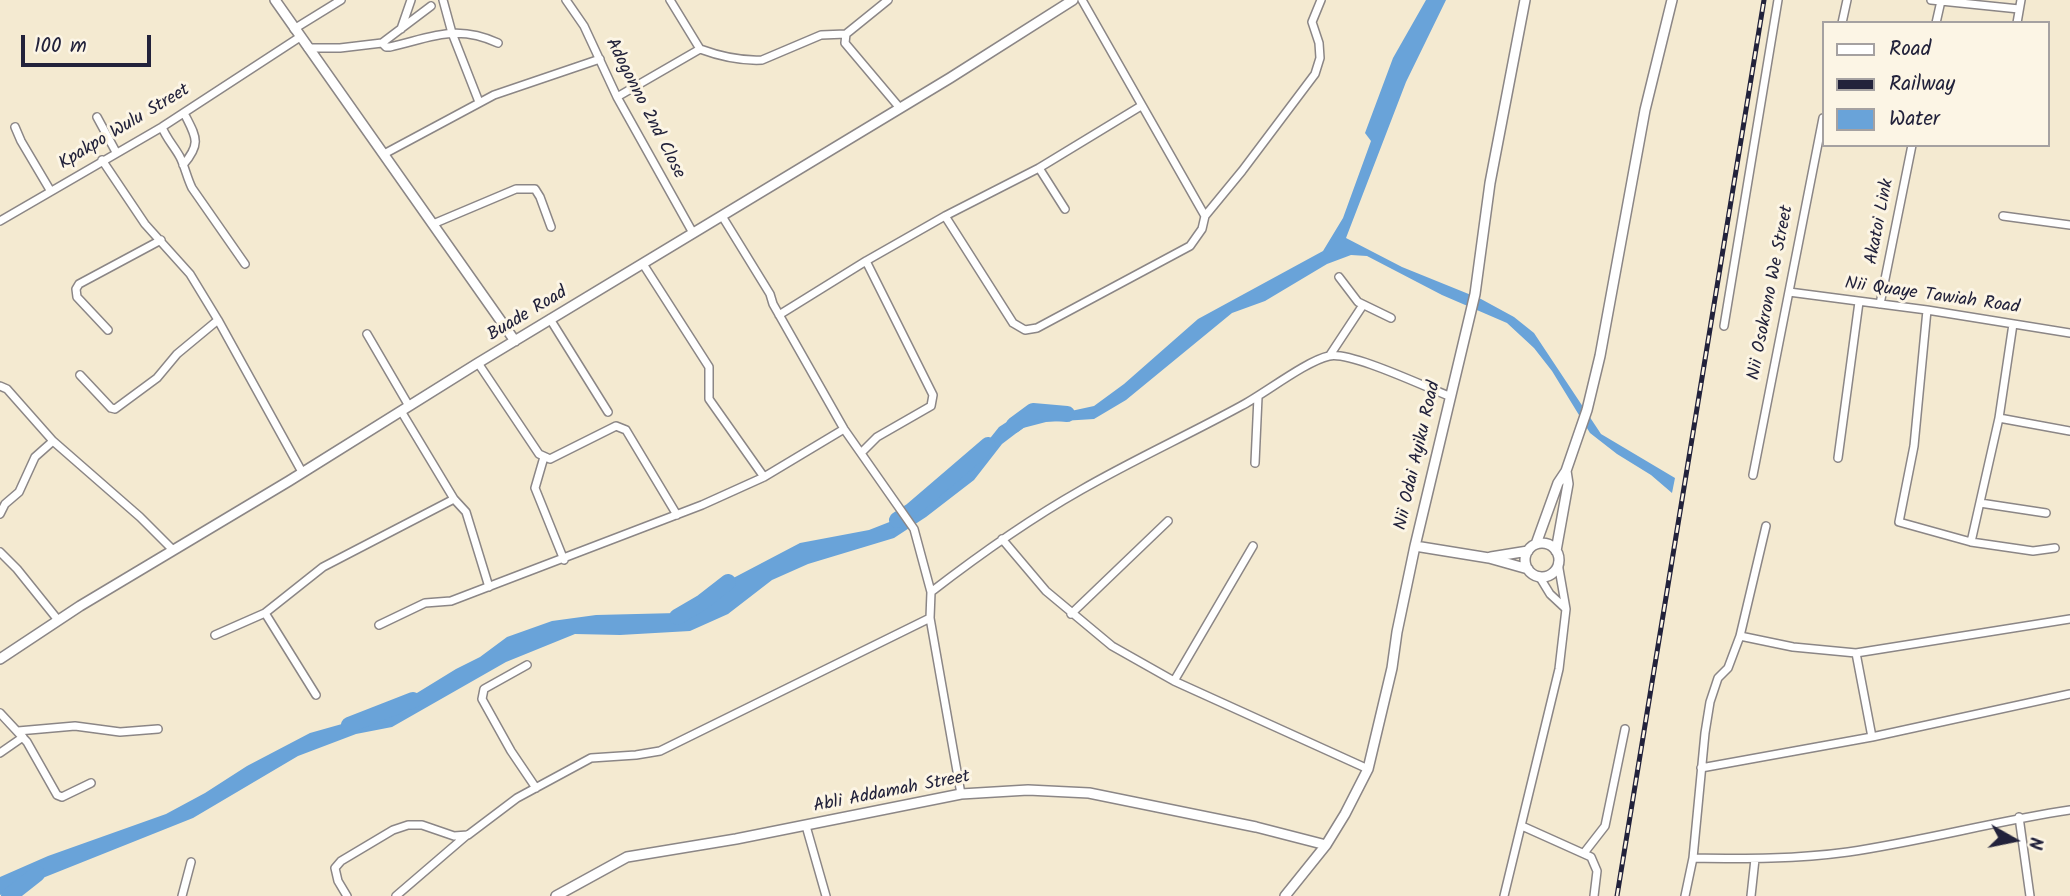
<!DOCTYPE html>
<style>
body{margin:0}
#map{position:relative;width:2070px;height:896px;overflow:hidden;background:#f4ead1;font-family:Kalam,sans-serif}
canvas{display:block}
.legend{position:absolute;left:1822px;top:21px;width:228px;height:126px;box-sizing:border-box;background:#fcf5e5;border:2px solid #a5a1a1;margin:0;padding:9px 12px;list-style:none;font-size:21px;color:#22223b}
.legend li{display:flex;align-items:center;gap:14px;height:35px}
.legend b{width:35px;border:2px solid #a5a1a1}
.north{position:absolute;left:1979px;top:805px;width:70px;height:70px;-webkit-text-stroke:5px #fcf5e5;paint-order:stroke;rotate:99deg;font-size:19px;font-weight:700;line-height:28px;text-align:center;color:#22223b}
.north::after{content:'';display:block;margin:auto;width:24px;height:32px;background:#22223b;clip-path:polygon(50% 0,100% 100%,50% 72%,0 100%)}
.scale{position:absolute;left:21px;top:35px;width:130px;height:32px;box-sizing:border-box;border:4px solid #22223b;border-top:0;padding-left:9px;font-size:21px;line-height:24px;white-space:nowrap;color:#22223b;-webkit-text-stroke:5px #fcf5e5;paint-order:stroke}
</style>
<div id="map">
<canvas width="2070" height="896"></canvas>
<ul class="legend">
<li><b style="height:9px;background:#fff"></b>Road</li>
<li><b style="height:9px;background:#22223b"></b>Railway</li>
<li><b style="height:19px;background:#69a3d9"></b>Water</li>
</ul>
<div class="north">N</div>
<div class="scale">100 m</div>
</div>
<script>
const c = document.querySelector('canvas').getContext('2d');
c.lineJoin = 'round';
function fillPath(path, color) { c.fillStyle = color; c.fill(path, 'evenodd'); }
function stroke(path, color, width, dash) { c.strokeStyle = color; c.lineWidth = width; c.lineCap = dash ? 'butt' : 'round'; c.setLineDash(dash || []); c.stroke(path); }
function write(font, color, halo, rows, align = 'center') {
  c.font = font + ' Kalam,sans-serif'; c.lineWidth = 6; c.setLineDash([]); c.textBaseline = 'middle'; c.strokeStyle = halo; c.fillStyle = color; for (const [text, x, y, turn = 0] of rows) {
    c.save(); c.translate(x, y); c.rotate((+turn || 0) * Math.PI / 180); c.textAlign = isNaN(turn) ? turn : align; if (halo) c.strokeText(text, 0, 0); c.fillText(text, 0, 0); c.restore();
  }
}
fillPath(new Path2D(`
 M1426,0H1446L1406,82L1346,238L1402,267L1481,299L1514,317L1534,333L1601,434L1675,478L1672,493L1651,475L1617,454L1590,433L1552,371L1534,348L1507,323L1442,295L1367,256L1351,255L1327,264L1265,301L1232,313L1126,400L1094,419L1046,422L1023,428L1002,444L974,480L926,517L894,538L808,564L772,580L728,614L690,631L620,635L575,634L506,662L392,727L356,734L298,756L193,818L0,895V877L48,856L166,814L205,793L247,766L310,733L349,722L386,715L399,704L456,669L480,657L507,637L552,621L596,615L677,613L703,605L720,585L800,543L869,530L892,521L923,504L956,481L999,427L1019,414L1071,411L1094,406L1124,384L1198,319L1323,251L1343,218L1371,141L1365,133L1393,58Z`), '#69a3d9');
stroke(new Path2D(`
 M1014,425L1033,411L1067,414
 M897,520L911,511L988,445
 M677,617L701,603L728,582
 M349,725L413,700
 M9,896L37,874`), '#69a3d9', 16);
const minor = new Path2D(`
 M443,0L452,33L479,102
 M566,0L584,26L617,97L693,233
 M670,0L700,49C719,56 741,61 762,60L821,35L846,34L888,0
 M1082,0L1205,216
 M1931,0L2019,9
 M1842,23L1847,0
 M1936,23L1941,1
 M2017,23L2021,0
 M294,29L341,0
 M401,29L411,0
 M846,34L845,43L899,107
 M382,43L386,47H390C433,37 456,24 498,43
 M308,48H340L382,43L431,6
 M617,97L700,49
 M97,117L116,152
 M15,127L21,141L50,190
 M162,127C166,138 174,146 180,157C185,167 187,178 192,188L245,264
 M384,154L494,95L600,59
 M102,160L145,224L190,274L218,320L302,472
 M183,165C202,143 196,137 184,113
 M1039,168L1065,209
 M722,216L770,294L773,304L844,429L914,529L931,592L930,618L961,794
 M945,216L1013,323L1025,330L1037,328L1190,246L1202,229L1205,216L1242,171L1315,74L1320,58L1319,43L1312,22L1321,0
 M2003,216L2070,225
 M0,221L162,127L300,37
 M433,224L516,189H535L540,197L551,227
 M643,264L709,367V399L764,477
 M1339,277L1358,302L1391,318
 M1789,292L1927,310L2070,333
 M1880,304L1912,145
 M1927,310L1914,446L1899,522L1971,542L2033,551L2055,548
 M779,315L866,261L945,216L1039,168L1141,106
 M550,319L608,412
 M1724,326L1778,0
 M108,330L77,297L76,289L79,284L161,240
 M367,334L409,406
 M1330,355L1363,305
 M478,363L539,454L550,459L616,426L626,430L677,515
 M80,375L111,408L115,409L157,378L177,354L218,320
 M0,386L7,389L53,441L140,517L173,550
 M401,411L454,499L466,512L489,587
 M1999,418L2070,431
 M861,453L877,437L931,406L933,395L866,261
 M544,457L535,488L564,560
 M1838,458L1859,302
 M1255,463L1258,397
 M1753,475L1823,118
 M1980,503L2046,513
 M0,514L5,504L19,492L35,457L53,441
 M1002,539L1046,591L1112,646L1174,681L1368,769
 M1971,542L1999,418L2013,324
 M0,552L17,569L58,620
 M1539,576L1550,594L1565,608
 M931,592C979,555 1028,520 1081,490C1133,460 1188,435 1241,406C1264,394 1306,361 1329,356C1350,351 1425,387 1449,396
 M265,613L316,695
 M1071,614L1168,521
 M379,625L425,603L451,601L702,505L764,477L844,429
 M215,635L265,613L323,567L454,499
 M1740,636L1793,647L1856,653L2070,619
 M1856,653L1872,737
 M527,665L484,689L482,699L511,751L536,788
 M1174,681L1253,546
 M0,713L27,742L57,795L62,797L91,783
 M18,731L75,726L120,732L158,729
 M0,753L23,737
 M1701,768L1872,737L2070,694
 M2019,817L2030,896
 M806,826L826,896
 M1522,826L1591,857L1597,871L1594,896
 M1584,853L1605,826L1625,729
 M1693,858C1745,859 1797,859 1848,852C1923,841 1996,821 2070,810
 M182,896L191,862
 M347,896L338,881L335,868L341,861L393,830L408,825H422L454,836L468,835L517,798L591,758L636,755L660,751L930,618
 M396,896L467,835
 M1504,896L1559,669L1566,609L1558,563
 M1685,896L1693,858L1705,733L1710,702L1718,678L1728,668L1740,636L1766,526
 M1751,896L1755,859`);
const tertiary = new Path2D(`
 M275,0L515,341
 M1525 560a17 17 0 1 1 34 0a17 17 0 1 1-34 0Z
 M1536,544L1558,483L1566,471L1587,410L1600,356L1645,110L1672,0
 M1415,546L1489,558L1528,569
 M1556,551L1568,484L1566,471
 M1491,557L1528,551
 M0,659L80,606L289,481L478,363L950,78L1073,0
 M556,896L627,857L736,839L961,794L1028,790L1089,793L1256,827L1326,845
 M1285,896L1326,845L1345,814L1368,769L1392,668L1397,632L1415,546L1475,294L1490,183L1525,0`);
stroke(minor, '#8b8686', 10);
stroke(tertiary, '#8b8686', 12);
stroke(minor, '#fff', 7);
stroke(tertiary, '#fff', 9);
const rail = new Path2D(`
 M1617,896L1764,0`);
stroke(rail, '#22223b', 5);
stroke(rail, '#fcf5e5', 2.5, [8]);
write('18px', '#22223b', '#fcf5e5', [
 ["Adogonno 2nd Close",644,109,63],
 ["Kpakpo Wulu Street",125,128,-31],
 ["Akatoi Link",1881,222,-79],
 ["Nii Osokrono We Street",1772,293,-79],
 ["Nii Quaye Tawiah Road",1932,297,8],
 ["Buade Road",528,315,-31],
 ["Nii Odai Ayiku Road",1419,456,-77],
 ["Abli Addamah Street",892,793,-11]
]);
</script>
